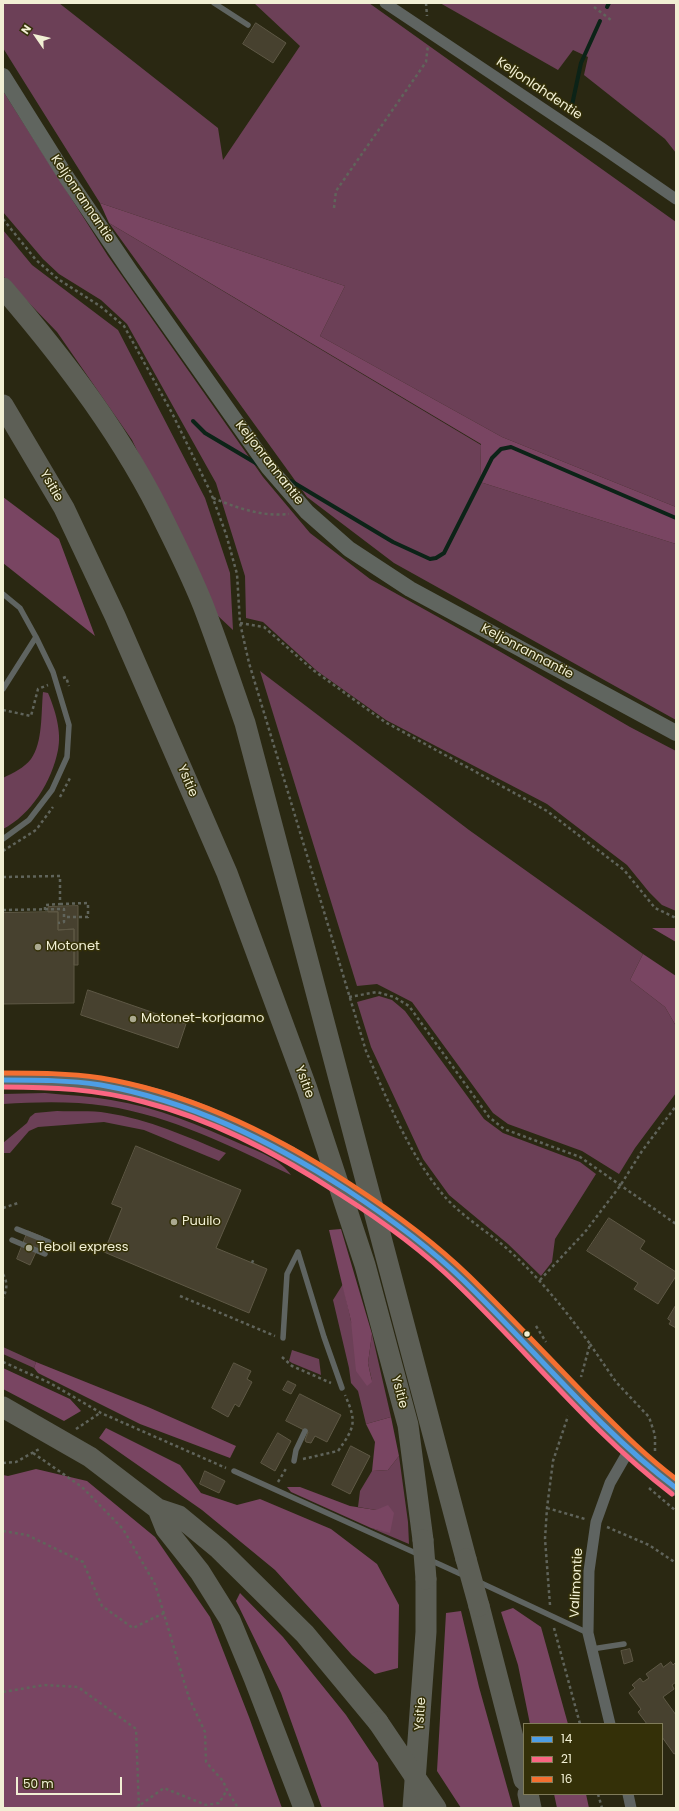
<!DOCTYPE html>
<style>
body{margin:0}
#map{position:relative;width:679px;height:1811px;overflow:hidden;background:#2a2812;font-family:Poppins,sans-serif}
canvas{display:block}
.frame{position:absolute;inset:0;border:4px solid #f1efd4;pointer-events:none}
.legend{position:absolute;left:523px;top:1723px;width:140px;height:72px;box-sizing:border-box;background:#343008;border:1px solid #807c5a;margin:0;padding:5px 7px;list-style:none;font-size:12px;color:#f1efd4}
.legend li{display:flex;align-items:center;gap:8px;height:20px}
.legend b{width:20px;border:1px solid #807c5a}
.north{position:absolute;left:16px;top:16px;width:40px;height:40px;-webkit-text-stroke:3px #343008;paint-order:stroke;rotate:304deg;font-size:11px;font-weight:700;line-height:16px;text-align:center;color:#f1efd4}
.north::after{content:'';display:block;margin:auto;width:14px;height:18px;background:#f1efd4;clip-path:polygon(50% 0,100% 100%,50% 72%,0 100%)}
.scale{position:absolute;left:16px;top:1777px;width:106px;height:18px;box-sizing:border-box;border:2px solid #f1efd4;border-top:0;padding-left:5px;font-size:12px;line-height:14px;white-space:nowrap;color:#f1efd4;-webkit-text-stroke:3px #343008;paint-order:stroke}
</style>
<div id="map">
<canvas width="679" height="1811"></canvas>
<div class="frame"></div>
<ul class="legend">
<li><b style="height:5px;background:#4d9ee5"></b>14</li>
<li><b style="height:5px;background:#fa6682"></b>21</li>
<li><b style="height:5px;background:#f46f30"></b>16</li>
</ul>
<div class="north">N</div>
<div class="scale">50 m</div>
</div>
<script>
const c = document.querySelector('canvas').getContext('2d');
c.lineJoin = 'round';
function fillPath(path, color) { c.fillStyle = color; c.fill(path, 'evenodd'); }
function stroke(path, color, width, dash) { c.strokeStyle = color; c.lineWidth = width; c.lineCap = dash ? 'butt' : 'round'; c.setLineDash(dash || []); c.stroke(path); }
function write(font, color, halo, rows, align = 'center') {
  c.font = font + ' Poppins,sans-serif'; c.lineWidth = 3; c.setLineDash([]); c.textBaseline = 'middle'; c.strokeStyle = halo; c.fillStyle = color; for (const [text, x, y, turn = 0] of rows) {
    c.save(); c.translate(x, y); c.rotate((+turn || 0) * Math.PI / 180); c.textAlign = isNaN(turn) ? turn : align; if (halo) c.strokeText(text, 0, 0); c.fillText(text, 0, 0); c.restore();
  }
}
fillPath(new Path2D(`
 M3,3H59L218,128L223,160L300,46L254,3H369L676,222V507L502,437L320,336L345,286L100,203L3,48Z
 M440,3H676V153L665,139L584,75L588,57L573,50L558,70Z
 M3,91L108,256L263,477L310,533L370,579L499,651L630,727L676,751V911L662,905L649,892L627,865L547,804L386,720L317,671L263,622L246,618L245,576L216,483L127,324L101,300L59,274L43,259L3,212Z
 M109,223L481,445L480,482L676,544V720L394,563L307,497Z
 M3,230L32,265L118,330L205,498L230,573L233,630L217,615L132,440L57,332L3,276Z
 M260,671L469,830L643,954L630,980L665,1007L676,1026V1093L635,1148L619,1174L582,1151L508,1124L493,1113L412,1002L377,984L357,986Z
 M43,692L48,693C55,709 62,732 58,750C52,781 31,815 3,829V778C13,773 24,768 31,759C43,743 41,712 43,692Z
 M379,996L392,1000L405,1011L484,1119L503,1133L580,1162L596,1174L555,1239L552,1262L541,1276L508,1244L449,1195L423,1159L371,1047L357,1002Z
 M45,1093C67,1095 89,1096 111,1100C157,1107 201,1126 243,1145C260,1152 281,1160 291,1175C232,1147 172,1116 106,1106C72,1101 38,1102 3,1104V1094Z
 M57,1111C73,1112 91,1110 107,1113C148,1119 188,1137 226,1153L219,1161L144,1130L104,1122L38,1127L29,1131L10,1153H4L3,1143L27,1123L30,1117L35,1113Z
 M343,1284L351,1321L372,1381L368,1363L372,1334L391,1417L366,1424L358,1391L351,1383L349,1368L333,1300Z
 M3,1347L36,1362L34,1368L3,1354Z
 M292,1350L319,1359L321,1375L292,1363L289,1361Z
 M399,1456L408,1522L409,1544L371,1528L390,1532L376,1510L358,1507L360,1491L372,1471L388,1470Z`), '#6c4057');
fillPath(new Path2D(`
 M100,203L345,286L320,336L502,437L676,507V544L480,482L481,444L109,223Z
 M3,497L59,539L95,636L3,563Z
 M652,928H676V942Z
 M643,954L676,976V1026L665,1007L630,980Z
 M341,1229L372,1334L368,1363L372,1382L367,1386L356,1371L351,1321L329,1230Z
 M36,1362L148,1407L236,1446L230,1458L140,1424L38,1373L34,1368Z
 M3,1368L70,1399L81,1411L64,1421L3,1389Z
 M391,1417L399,1456L388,1470L372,1471L375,1442L366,1424Z
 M106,1428L180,1465L201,1493L237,1505L260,1499L331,1529L377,1564L399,1605L398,1668L375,1674L352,1655L275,1570L202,1510L99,1438Z
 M36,1469L87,1481L155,1537L210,1617L249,1717L282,1808H3V1475L8,1476Z
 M287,1487H300L350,1506L376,1510L388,1505L394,1513L390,1533L371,1528L291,1492Z
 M240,1593L283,1637L346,1715L378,1763L384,1808H322L281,1693L236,1601Z
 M513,1608L541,1627L568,1724H530L518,1665L501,1612Z
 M461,1611L479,1687L513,1808H461L437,1771L446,1613Z
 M554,1794H586L589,1808H557Z`), '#794562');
stroke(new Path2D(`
 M607,7L609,3
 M572,105L581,63L600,21
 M193,421L205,433L259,465
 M291,481L393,542L430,559L436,558L444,553L492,458L501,449L511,447L676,518`), '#0c2317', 4);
const building = new Path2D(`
 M256,23L286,43L273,63L243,44Z
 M78,906V965H74V929L58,930V912H48V907Z
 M58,912V930L74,929V1003L3,1004V913Z
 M88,990L186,1024L178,1048L81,1015Z
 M136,1146L241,1190L216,1248L267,1269L249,1313L104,1252L122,1208L112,1204Z
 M609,1218L645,1241L640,1249L676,1272V1276L658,1304L634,1289L638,1283L587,1251Z
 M28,1231L43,1237L30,1265L17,1259Z
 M676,1305V1328L669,1324L671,1321L668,1319Z
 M234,1363L251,1371L247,1379L252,1382L239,1407L235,1404L228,1417L212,1408Z
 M288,1381L296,1385L291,1394L283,1390Z
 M300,1394L341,1415L327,1442L315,1436L311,1443L306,1442L305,1440L308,1432L286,1421Z
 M278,1433L291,1441L275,1471L261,1463Z
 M351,1446L370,1456L350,1494L332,1485Z
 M205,1471L225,1481L219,1493L200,1484Z
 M630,1649L633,1661L624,1664L621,1651Z
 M671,1662L673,1665L676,1662V1682L672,1685L674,1689L663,1697L676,1715V1753L674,1754L662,1737V1724H647L638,1712L641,1709L629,1693L635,1688L632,1685L640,1678L643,1682L649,1678L646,1674L661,1663L663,1667Z`);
fillPath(building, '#47412f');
stroke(building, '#5e5845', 1);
stroke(new Path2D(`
 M426,3L427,16
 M594,7L611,20
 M334,208L336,191L426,62L428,45
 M3,219L36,260L58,279L100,306L124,326L172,413L211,493L226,534L237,574L240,623L249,663L366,1051C388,1101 409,1155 445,1197C462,1216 485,1230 504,1246C538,1276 563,1307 590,1344L581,1377
 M213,498C237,508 263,517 289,514
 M240,623L264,627L313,670L385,722L547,811L624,870L655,908L676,918
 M63,678L66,677L69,686
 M3,710L31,716L38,689L48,685
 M60,797L70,778
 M3,851L36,830L53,807
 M3,877L60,876V904L45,905V910
 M60,904L88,903V917H64
 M3,910L64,909V922L58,923
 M349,997L377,992L394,997L409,1006L489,1117L504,1129L580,1157L676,1224
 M3,1208L18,1203
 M252,1263L254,1258
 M3,1274C8,1283 7,1289 3,1298
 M540,1280L585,1232L620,1186L642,1151L676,1106
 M180,1296L275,1336
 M536,1326L546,1342
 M590,1344L616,1382L649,1417L655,1435V1453
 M282,1357L292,1366L331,1383
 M3,1362L50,1383L101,1413L226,1468
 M76,1429L100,1413
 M33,1453L82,1487L123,1529L155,1584L189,1698L205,1732L206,1762L223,1781L227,1790L238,1808
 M303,1459L338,1451C355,1427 357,1422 345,1395
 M3,1463L16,1462L41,1448
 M278,1482L287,1467
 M649,1488L676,1511
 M547,1508L585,1519
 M607,1527L649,1545L676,1563
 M3,1531L27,1535L83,1562L102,1606L133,1628L164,1613
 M550,1605L545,1539L547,1508L553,1461L568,1416
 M554,1628L580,1724
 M3,1692L44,1685L78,1687L136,1729L139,1808
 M598,1794L602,1808
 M136,1808L164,1788L206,1805L219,1803L227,1790`), '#60645b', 2.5, [3, 3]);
stroke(new Path2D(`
 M214,3L248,25
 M3,594L20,608L36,637L53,672L69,725L67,757L52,790L29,820L3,839
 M3,689L36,637
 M17,1229L49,1242
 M12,1240L45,1254
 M298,1252L324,1337L342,1388
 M283,1338L287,1274L298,1252
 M294,1461L296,1450L305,1431
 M234,1471L420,1555
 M430,1560L465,1576
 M479,1582L588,1633
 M592,1649L624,1644`), '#5f6461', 5.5);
stroke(new Path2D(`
 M385,3L602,148L676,199
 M610,1724L588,1633L589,1571L596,1522L610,1483L629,1450
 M628,1794L631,1808`), '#5f6461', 11);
stroke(new Path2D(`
 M3,76L67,178L130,271L268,467L307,512L349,549L410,589L676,733
 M3,1080C68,1077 136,1086 196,1110C228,1122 259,1139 290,1154
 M429,1249L482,1300L629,1450L646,1465L676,1488`), '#60655f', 16);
stroke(new Path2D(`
 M3,288C65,360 125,439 166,525C179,551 192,578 203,605C218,644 231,683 245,723L466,1559
 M3,405L64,508L115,616L227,873L307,1089L365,1265L408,1425L423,1540
 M3,1407L90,1457L158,1509L179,1516L219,1549L305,1634L378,1722
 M158,1509L166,1529L200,1572L230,1620L254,1678L304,1808
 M479,1606L524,1780
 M528,1794L531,1808
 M413,1808L426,1632V1579`), '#5d5f56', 21);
stroke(new Path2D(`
 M290,1154C338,1183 384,1215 429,1249`), '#60655f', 16);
stroke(new Path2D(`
 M423,1540L426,1579
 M466,1559L479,1606
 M378,1722L436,1808`), '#5d5f56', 21);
stroke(new Path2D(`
 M3,1080C36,1080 68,1080 101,1085C190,1101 271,1141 347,1190C388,1217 428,1246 463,1280C534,1349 597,1428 676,1488`), '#4d9ee5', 5);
stroke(new Path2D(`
 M3,1087C51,1087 97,1089 144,1102C215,1120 280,1155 341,1195C382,1221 422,1250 457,1284C529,1353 592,1433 672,1494`), '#fa6682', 5);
stroke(new Path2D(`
 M3,1073C36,1073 68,1073 101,1078C191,1093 274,1134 350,1184C393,1212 433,1241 469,1276C510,1316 549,1358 589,1399C618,1428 643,1454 676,1479`), '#f46f30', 5);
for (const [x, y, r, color] of [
 [38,947,4,"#aba990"],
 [133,1019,4,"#aba990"],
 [174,1222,4,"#aba990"],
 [29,1248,4,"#aba990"],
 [527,1334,3.5,"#f1efd4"]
]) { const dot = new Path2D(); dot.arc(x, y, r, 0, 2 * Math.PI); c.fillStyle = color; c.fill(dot); stroke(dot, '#343008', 1.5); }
write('13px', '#f1efd4', '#343008', [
 ["Keljonlahdentie",539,89,34],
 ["Keljonrannantie",82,199,56],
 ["Keljonrannantie",269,463,52],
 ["Ysitie",51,486,60],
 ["Keljonrannantie",527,652,28],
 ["Ysitie",187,781,67],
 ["Ysitie",304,1082,70],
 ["Ysitie",399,1392,75],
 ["Valimontie",577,1583,-87],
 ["Ysitie",421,1714,-86]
]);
write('13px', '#f1efd4', '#343008', [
 ["Motonet",46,947],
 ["Motonet-korjaamo",141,1019],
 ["Puuilo",182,1222],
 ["Teboil express",37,1248]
], 'left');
</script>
